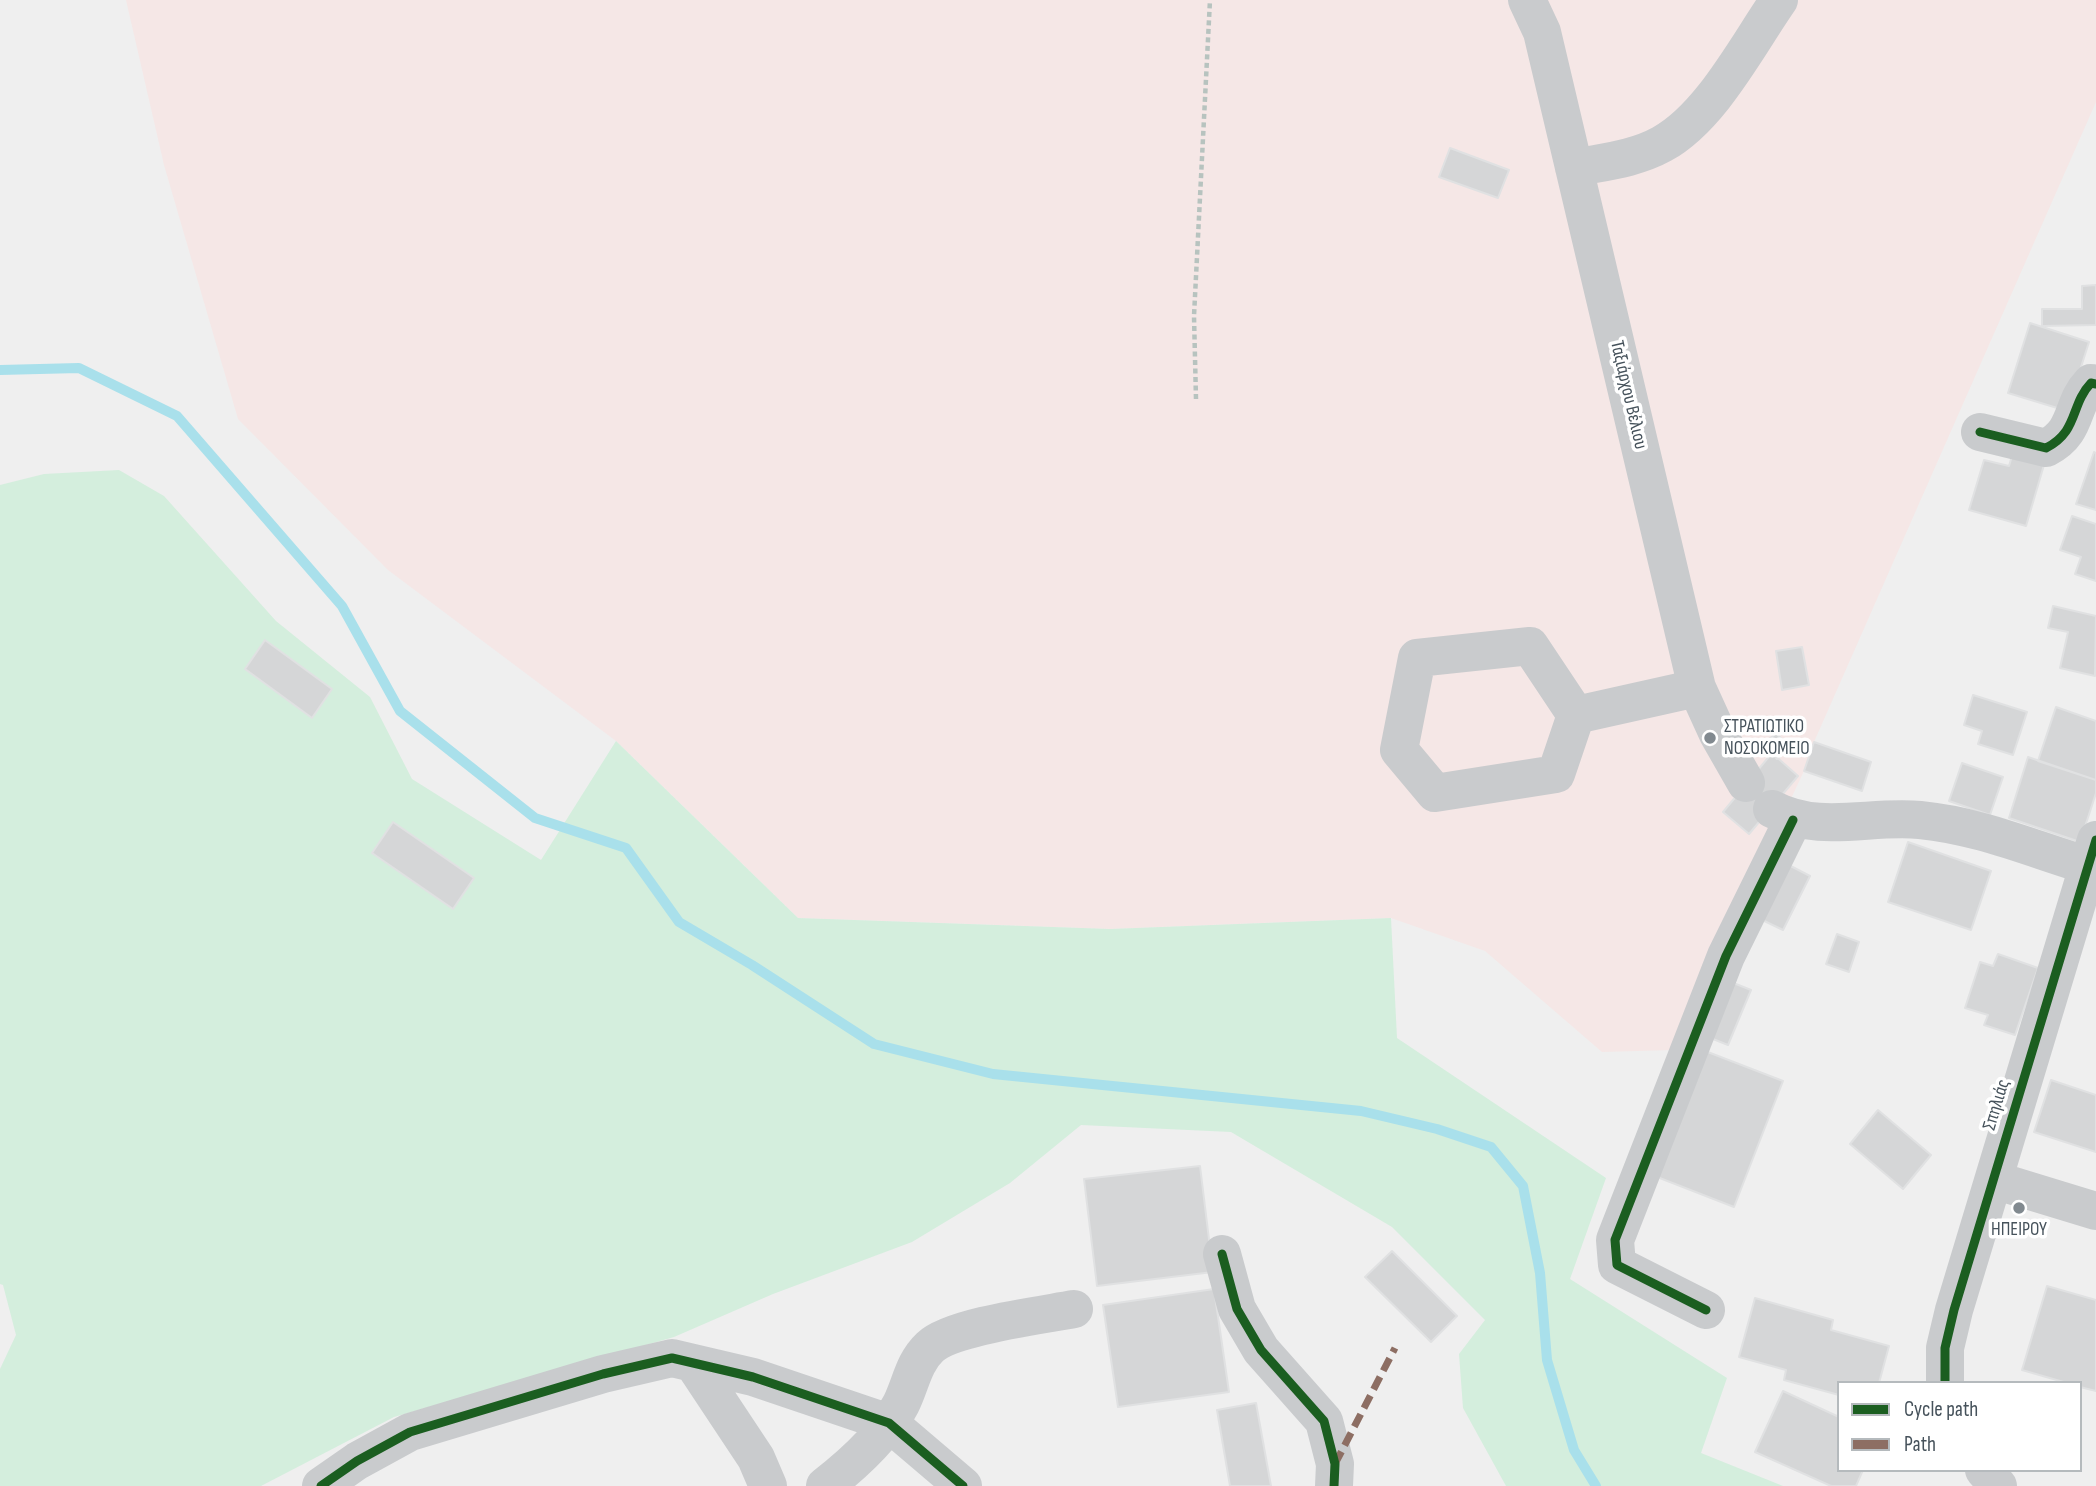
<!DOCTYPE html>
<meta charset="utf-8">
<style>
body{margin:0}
#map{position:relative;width:2096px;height:1486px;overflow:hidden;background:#efefef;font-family:"Sofia Sans Condensed",sans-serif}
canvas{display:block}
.legend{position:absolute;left:1837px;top:1381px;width:245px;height:91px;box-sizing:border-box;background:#fff;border:2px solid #b5babd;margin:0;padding:9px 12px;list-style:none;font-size:21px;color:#46525b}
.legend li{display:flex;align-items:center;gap:14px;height:35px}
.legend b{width:35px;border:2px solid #b5babd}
</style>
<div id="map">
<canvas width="2096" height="1486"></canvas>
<ul class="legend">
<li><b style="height:9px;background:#1b5e20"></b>Cycle path</li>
<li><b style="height:9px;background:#8d6e63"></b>Path</li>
</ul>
</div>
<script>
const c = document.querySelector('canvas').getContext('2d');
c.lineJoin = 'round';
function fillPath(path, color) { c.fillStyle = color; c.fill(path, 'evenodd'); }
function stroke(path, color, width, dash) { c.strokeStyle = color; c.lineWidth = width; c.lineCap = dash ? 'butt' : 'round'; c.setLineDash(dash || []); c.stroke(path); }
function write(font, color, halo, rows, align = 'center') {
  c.font = font + ' "Sofia Sans Condensed",sans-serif'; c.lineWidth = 7; c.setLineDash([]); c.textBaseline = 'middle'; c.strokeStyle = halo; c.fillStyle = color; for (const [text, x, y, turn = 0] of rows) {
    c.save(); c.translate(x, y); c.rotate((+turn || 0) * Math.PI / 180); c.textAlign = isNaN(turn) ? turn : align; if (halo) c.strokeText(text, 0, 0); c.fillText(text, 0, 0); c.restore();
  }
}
fillPath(new Path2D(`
 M126,0H2096V102L1814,742L1804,771L1673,1050L1602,1052L1485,951L1391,918L1110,929L798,918L616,741L388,570L238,419L164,165Z`), '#f5e7e6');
fillPath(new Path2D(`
 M119,470L164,496L276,621L370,697L412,779L541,860L616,741L798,918L1110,929L1391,918L1397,1038L1606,1178L1570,1279L1727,1378L1701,1453L1783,1486H1506L1463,1408L1459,1354L1485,1320L1392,1227L1231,1132L1081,1125L1010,1183L912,1242L773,1294L674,1337L394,1417L261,1486H0V1369L16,1335L3,1285L0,1284V485L44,474Z`), '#d4eedd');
stroke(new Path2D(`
 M0,370L79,368L177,416L342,606L400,711L535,818L626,848L679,922L752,965L874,1044L993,1074L1361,1111L1437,1129L1491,1147L1523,1186L1540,1273L1547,1360L1574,1450L1596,1486`), '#a9e0eb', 10);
const building = new Path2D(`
 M1450,148L1509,170L1498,198L1439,177Z
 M2096,285V325L2042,326V309H2082V286Z
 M2030,323L2089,342L2067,411L2008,393Z
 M2014,449L2046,458L2026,526L1969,510L1984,460L2009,466Z
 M2094,452L2096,453V510L2076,504Z
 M2072,516L2096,524V581L2075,574L2081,557L2060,550Z
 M2053,606L2096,616L2095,676L2060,668L2068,632L2048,628Z
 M265,640L332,689L312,718L245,669Z
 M1802,647L1809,685L1782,690L1776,651Z
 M1973,695L2027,712L2013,755L1978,744L1982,731L1964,725Z
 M2056,707L2096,721V780L2038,761Z
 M1776,733L1790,748L1777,759L1764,744Z
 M1814,742L1871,762L1862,791L1804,771Z
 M1772,753L1798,776L1749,834L1723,812Z
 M2028,757L2096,780V793L2080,842L2009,818Z
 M1962,763L2003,777L1990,815L1949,801Z
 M393,822L474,878L453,909L372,853Z
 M1908,842L1991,871L1971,930L1888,902Z
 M1783,862L1810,876L1783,930L1756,917Z
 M1837,934L1859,942L1849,972L1826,964Z
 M1998,954L2038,968L2015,1035L1984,1025L1988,1015L1965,1008L1980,962L1993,966Z
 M1731,982L1751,990L1728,1045L1708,1037Z
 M1700,1049L1783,1081L1734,1207L1652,1175Z
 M2051,1080L2096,1095V1152L2034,1132Z
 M1878,1110L1931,1155L1903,1189L1850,1144Z
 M1200,1166L1213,1272L1097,1286L1084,1179Z
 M1392,1251L1457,1316L1431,1342L1365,1277Z
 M2047,1286L2096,1300V1391L2080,1387V1383H2067L2022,1370Z
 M1214,1289L1229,1392L1118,1407L1103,1305Z
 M1755,1298L1833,1320L1831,1330L1889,1346L1879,1383H1839V1395L1784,1380L1786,1370L1739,1357Z
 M1783,1391L1839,1417V1470H1863L1856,1486H1831L1755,1452Z
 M1256,1403L1271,1486H1230L1217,1410Z`);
fillPath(building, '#d5d6d7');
stroke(building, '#e0e1e2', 2);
stroke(new Path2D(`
 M1196,399L1194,316L1210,0`), '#b7c3bf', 4.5, [5, 3.5]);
stroke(new Path2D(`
 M1527,0L1542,32L1697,688L1718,734L1746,783
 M1574,168C1603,162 1635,159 1662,144C1711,117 1747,46 1779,0
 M1980,432L2046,448C2079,431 2070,405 2091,383L2096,384
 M1530,646L1576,715L1556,774L1435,793L1399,750L1417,658Z
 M1576,715L1697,688
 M1772,809C1819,834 1870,815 1920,820C1982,826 2037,851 2096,868
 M1994,1180L2096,1211
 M1222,1254L1237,1309L1261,1350L1324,1421L1335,1464L1334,1486
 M1706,1310L1617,1265L1615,1240L1726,956L1793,820
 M693,1363L756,1458L768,1486
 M1945,1383V1348L1954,1310L2096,840
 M1984,1470L1998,1486
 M321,1486L357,1461L410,1432L603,1374L672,1358L753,1377L889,1423L963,1486
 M825,1486C852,1465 885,1435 901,1404C911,1384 913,1363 930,1347C952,1326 1042,1315 1074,1309`), '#c9cbcd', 38);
stroke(new Path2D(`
 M1335,1464L1395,1348`), '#8d6e63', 7, [14, 7]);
stroke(new Path2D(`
 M1980,432L2046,448C2079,431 2070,405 2091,383L2096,384
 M1222,1254L1237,1309L1261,1350L1324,1421L1335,1464L1334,1486
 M1706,1310L1617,1265L1615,1240L1726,956L1793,820
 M1945,1383V1348L1954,1310L2096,840
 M321,1486L357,1461L410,1432L603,1374L672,1358L753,1377L889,1423L963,1486`), '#1b5e20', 9);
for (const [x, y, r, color] of [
 [1710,738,7,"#81898f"],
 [2019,1208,7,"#81898f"]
]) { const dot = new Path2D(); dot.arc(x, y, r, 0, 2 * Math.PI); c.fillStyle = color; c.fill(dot); stroke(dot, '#fff', 2.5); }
write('19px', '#46525b', '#fff', [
 ["Ταξιάρχου Βέλιου",1628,395,77],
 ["Σπηλιάς",1997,1105,-73]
]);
write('19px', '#46525b', '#fff', [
 ["ΣΤΡΑΤΙΩΤΙΚΟ",1724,727],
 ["ΝΟΣΟΚΟΜΕΙΟ",1724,749],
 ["ΗΠΕΙΡΟΥ",2019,1230,"center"]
], 'left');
</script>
